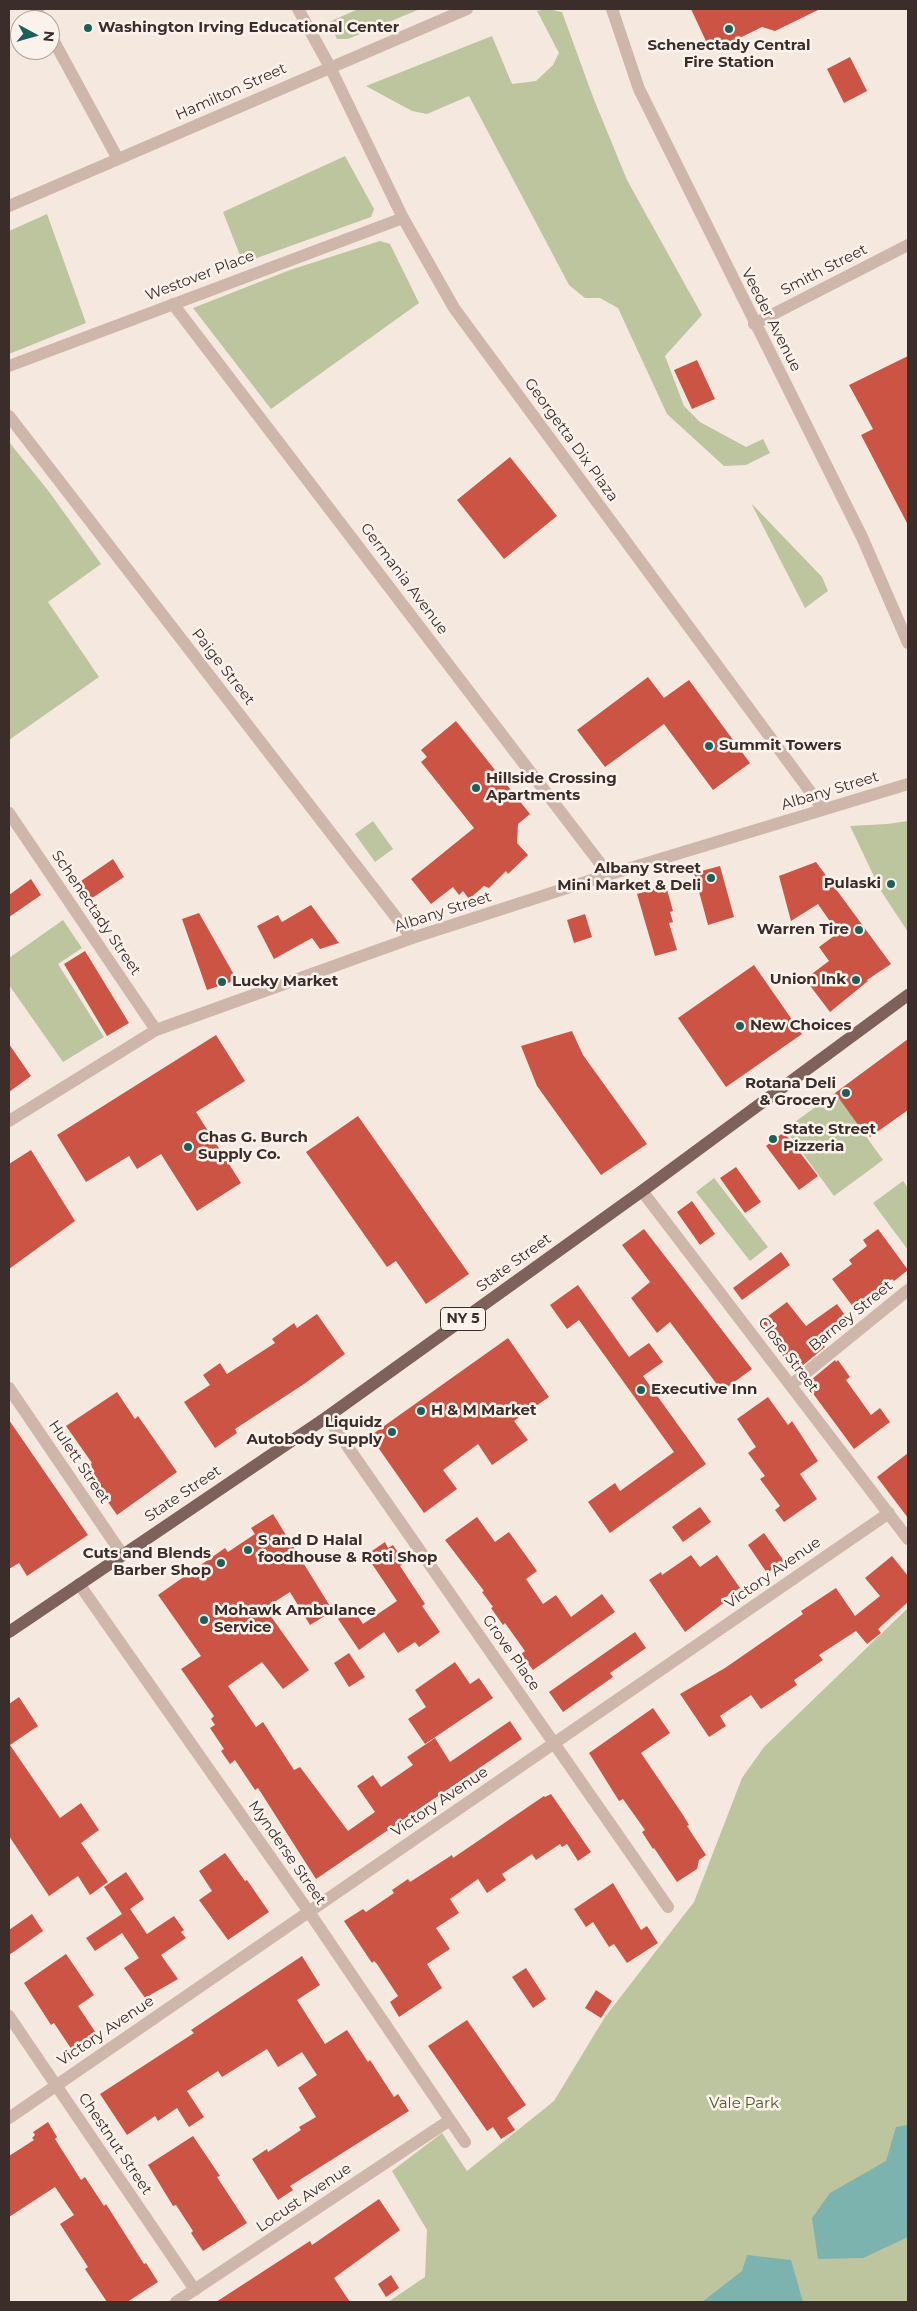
<!DOCTYPE html>
<style>
body{margin:0}
#map{position:relative;width:917px;height:2311px;overflow:hidden;background:#f4e8df;font-family:Montserrat,sans-serif}
canvas{display:block}
.frame{position:absolute;inset:0;border:10px solid #3b2d2a;pointer-events:none}
.north{position:absolute;left:10px;top:10px;width:50px;height:50px;box-sizing:border-box;background:#fbf2ec;border:1px solid #aea39e;border-radius:50%;rotate:96deg;font-size:14px;font-weight:700;line-height:20px;text-align:center;color:#3b2d2a}
.north::after{content:'';display:block;margin:auto;width:18px;height:22px;background:#1c5f5b;clip-path:polygon(50% 0,100% 100%,50% 72%,0 100%)}
</style>
<div id="map">
<canvas width="917" height="2311"></canvas>
<div class="frame"></div>
<div class="north">N</div>
</div>
<script>
const c = document.querySelector('canvas').getContext('2d');
c.lineJoin = 'round';
function fillPath(path, color) { c.fillStyle = color; c.fill(path, 'evenodd'); }
function stroke(path, color, width, dash) { c.strokeStyle = color; c.lineWidth = width; c.lineCap = dash ? 'butt' : 'round'; c.setLineDash(dash || []); c.stroke(path); }
function write(font, color, halo, rows, align = 'center') {
  c.font = font + ' Montserrat,sans-serif'; c.lineWidth = 5; c.setLineDash([]); c.textBaseline = 'middle'; c.strokeStyle = halo; c.fillStyle = color; for (const [text, x, y, turn = 0] of rows) {
    c.save(); c.translate(x, y); c.rotate((+turn || 0) * Math.PI / 180); c.textAlign = isNaN(turn) ? turn : align; if (halo) c.strokeText(text, 0, 0); c.fillText(text, 0, 0); c.restore();
  }
}
fillPath(new Path2D(`
 M358,9H420L348,39H337L329,22Z
 M547,9L562,12L593,97L627,180L702,315L665,356L684,406L700,422L746,447L763,439L770,453L746,465L724,466L667,414L618,308L600,298H585L569,285L469,96L427,114L412,111L366,86L492,36L512,84L536,81L553,65L559,53L537,11Z
 M345,156L374,209L371,217L243,263L223,212Z
 M47,214L86,323L9,354V231Z
 M380,241L390,244L419,303L271,409L193,308L290,270Z
 M9,442L50,493L101,564L48,602L99,677L9,740Z
 M751,503L822,577L828,591L805,608Z
 M373,821L393,849L375,862L355,834Z
 M908,821V932L881,891L850,826L887,824Z
 M63,920L82,948L58,964L104,1037L63,1062L9,985V958Z
 M835,1093L883,1160L834,1196L785,1129Z
 M714,1178L768,1247L750,1261L696,1192Z
 M903,1181L908,1188V1250L873,1203Z
 M908,1608V2302H388L425,2277L427,2230L392,2171L442,2133L467,2171L554,2101L605,2017L694,1902L742,1778L764,1747Z`), '#bdc59e');
fillPath(new Path2D(`
 M908,2125V2237L863,2258L818,2259L812,2218L830,2193L886,2161L896,2127Z
 M747,2255L791,2260L803,2302H702L742,2271Z`), '#7cb3ae');
fillPath(new Path2D(`
 M691,9H820L775,31L762,27L711,52Z
 M850,57L867,91L844,103L827,69Z
 M908,356V525L861,435L873,429L849,385Z
 M697,360L715,399L692,409L674,370Z
 M510,457L557,516L504,559L457,500Z
 M648,677L664,698L689,680L750,763L713,790L664,724L605,767L577,730Z
 M456,721L530,814L518,824L517,843L528,855L508,874L506,871L489,888L484,886L469,899L463,891L459,895L453,887L431,904L411,879L474,828L421,762L427,757L421,750Z
 M113,859L124,877L89,900L78,883Z
 M816,862L891,964L867,980L868,981L830,1012L805,979L829,961L819,947L838,933L818,904L791,921L779,876Z
 M720,866L734,917L708,925L694,873Z
 M31,879L41,895L9,917V895Z
 M666,886L673,911L670,912L673,922L669,923L677,950L655,956L637,894Z
 M311,905L339,943L320,949L312,938L274,959L257,926L278,915L282,922Z
 M199,913L237,980L207,990L182,919Z
 M585,914L592,937L574,943L567,920Z
 M85,951L129,1023L107,1036L64,964Z
 M754,965L802,1034L726,1087L678,1018Z
 M572,1031L583,1055L647,1144L601,1175L537,1086L521,1046Z
 M216,1035L245,1081L196,1112L241,1183L197,1211L161,1154L137,1169L129,1156L86,1182L57,1135Z
 M908,1039V1110L870,1137L860,1124L858,1125L835,1093Z
 M9,1044L31,1076L9,1092Z
 M358,1116L469,1274L426,1304L396,1261L387,1267L306,1152Z
 M784,1132L818,1176L799,1190L766,1146Z
 M31,1150L75,1221L9,1269V1164Z
 M736,1167L761,1202L745,1213L720,1178Z
 M692,1201L715,1234L700,1245L677,1212Z
 M644,1229L752,1369L722,1391L670,1322L657,1333L631,1298L650,1282L622,1245Z
 M878,1229L908,1270L894,1281L892,1279L854,1308L832,1279L852,1264L849,1260L867,1246L863,1240Z
 M781,1252L790,1265L742,1300L733,1288Z
 M578,1285L629,1357L649,1343L663,1362L643,1376L706,1464L610,1533L588,1502L615,1483L620,1491L674,1452L579,1320L567,1329L550,1305Z
 M787,1302L806,1326L837,1304L847,1318L819,1339L825,1347L796,1371L776,1348L778,1347L760,1322Z
 M317,1314L345,1354L304,1384L235,1429L237,1433L215,1448L184,1402L210,1385L203,1375L220,1363L227,1374L275,1343L272,1339L294,1323L297,1328Z
 M508,1338L549,1397L514,1421L528,1440L492,1465L478,1444L443,1470L457,1489L424,1513L370,1436Z
 M835,1360L836,1362L838,1360L850,1377L846,1380L871,1415L880,1408L890,1422L854,1449L806,1384Z
 M117,1392L135,1419L138,1416L177,1472L117,1515L84,1468L92,1463L66,1426Z
 M768,1397L788,1425L792,1421L818,1461L800,1474L817,1499L784,1522L775,1510L780,1506L760,1479L765,1476L748,1453L756,1447L737,1419Z
 M9,1420L88,1535L27,1576L19,1563L9,1569Z
 M908,1453V1518L877,1477Z
 M700,1507L711,1522L683,1542L672,1527Z
 M273,1514L333,1611L310,1625L290,1592L265,1608L309,1670L283,1689L262,1662L228,1686L256,1727L263,1722L294,1770L300,1767L348,1831L375,1812L357,1786L373,1775L381,1787L413,1765L407,1757L435,1738L450,1762L510,1721L522,1739L316,1879L258,1788L255,1790L235,1760L230,1764L221,1751L224,1749L210,1728L215,1725L211,1719L214,1716L181,1669L201,1656L158,1595L225,1548L228,1552L255,1534L251,1528Z
 M477,1517L495,1542L509,1532L537,1571L526,1579L543,1604L556,1595L571,1617L602,1594L615,1612L533,1670L521,1654L525,1651L505,1623L503,1625L491,1608L493,1607L482,1592L484,1591L445,1540Z
 M764,1533L784,1561L767,1573L748,1545Z
 M385,1542L388,1548L393,1545L405,1563L400,1566L425,1604L422,1606L440,1632L419,1647L415,1642L398,1653L384,1632L359,1650L338,1619L353,1609L363,1624L397,1601L366,1555Z
 M691,1555L700,1567L717,1555L740,1588L723,1599L725,1602L685,1632L649,1580L661,1572L662,1575Z
 M892,1556L908,1576V1602L878,1629L881,1633L867,1644L856,1631L819,1655L823,1660L794,1680L797,1685L761,1709L751,1695L720,1716L726,1726L709,1737L680,1694L725,1668L803,1614L801,1611L836,1588L855,1616L880,1596L865,1578Z
 M635,1632L646,1648L610,1673L613,1677L563,1712L549,1692Z
 M349,1653L365,1677L349,1687L334,1663Z
 M455,1662L470,1684L479,1678L493,1698L425,1744L408,1719L426,1707L415,1690Z
 M19,1697L38,1726L10,1745L60,1818L81,1803L99,1830L81,1843L108,1882L90,1895L78,1876L49,1896L9,1836V1704Z
 M653,1708L670,1733L641,1753L683,1815L689,1825L687,1826L706,1855L699,1860L697,1869L677,1882L654,1848L653,1849L642,1832L645,1830L623,1799L619,1801L589,1753Z
 M551,1794L591,1852L578,1861L567,1844L562,1847L560,1844L536,1860L532,1854L502,1874L506,1880L487,1893L478,1879L450,1899L459,1913L436,1928L450,1949L427,1964L442,1988L399,2017L390,2002L398,1996L377,1964L374,1961L372,1963L344,1921L363,1909L366,1912L394,1893L392,1890L408,1879L410,1882L452,1855L453,1858L544,1796L545,1797Z
 M225,1853L245,1881L247,1880L269,1912L228,1940L199,1900L212,1891L199,1871Z
 M126,1872L144,1899L130,1909L147,1934L174,1916L184,1930L181,1932L186,1938L161,1955L178,1979L145,1998L124,1968L139,1958L122,1933L95,1951L86,1938L122,1914L104,1887Z
 M613,1883L641,1930L647,1926L658,1943L627,1963L614,1944L609,1947L593,1922L586,1927L574,1909Z
 M32,1914L43,1931L9,1955V1930Z
 M66,1954L94,1995L78,2006L96,2033L72,2050L54,2023L51,2025L24,1983Z
 M302,1956L320,1985L297,2000L325,2044L347,2030L368,2062L370,2060L394,2097L398,2094L409,2111L290,2186L293,2190L278,2200L252,2159L267,2149L268,2152L301,2130L299,2127L316,2117L298,2088L317,2075L302,2052L278,2067L267,2049L222,2077L218,2071L187,2091L204,2117L189,2127L177,2108L158,2121L155,2116L127,2135L100,2094L194,2033L191,2030Z
 M526,1968L546,1999L533,2008L512,1977Z
 M596,1990L612,2001L601,2018L585,2008Z
 M467,2020L526,2105L507,2118L515,2130L501,2139L493,2127L487,2131L428,2046Z
 M48,2122L57,2137L55,2139L81,2180L85,2177L104,2206L106,2204L144,2264L146,2263L158,2282L127,2302H107L85,2269L88,2267L60,2224L74,2215L55,2187L9,2217V2156L34,2140L32,2138L35,2135L33,2132Z
 M193,2136L220,2176L217,2177L247,2223L203,2251L191,2233L193,2231L176,2205L173,2206L148,2165Z
 M379,2199L400,2230L334,2278L350,2302H216L310,2241L312,2245Z
 M391,2275L399,2288L386,2297L378,2284Z`), '#cc5445');
stroke(new Path2D(`
 M36,9L42,20
 M298,9L330,67L403,218L454,308L823,809
 M50,34L118,159
 M9,206L467,9
 M173,304L609,875
 M754,324L908,245
 M9,366L403,218
 M9,416L412,938
 M9,813L156,1030
 M642,1191L908,1539
 M791,1385L908,1290
 M9,1388L122,1554
 M327,1417L668,1907
 M79,1584L309,1912L465,2142
 M9,2016L195,2290
 M9,2118L889,1513
 M176,2302L450,2120`), '#ceb6aa', 12);
stroke(new Path2D(`
 M612,9L639,89L862,537L908,643
 M9,1121L156,1030L412,938L601,877L908,784`), '#ceb6aa', 12);
stroke(new Path2D(`
 M9,1632L327,1417L642,1191L908,995`), '#7d615a', 12);
for (const [x, y, r, color] of [
 [88,28,5,"#1c5f5b"],
 [729,29,5,"#1c5f5b"],
 [709,746,5,"#1c5f5b"],
 [476,788,5,"#1c5f5b"],
 [711,878,5,"#1c5f5b"],
 [891,884,5,"#1c5f5b"],
 [859,930,5,"#1c5f5b"],
 [856,980,5,"#1c5f5b"],
 [222,982,5,"#1c5f5b"],
 [740,1026,5,"#1c5f5b"],
 [846,1093,5,"#1c5f5b"],
 [773,1139,5,"#1c5f5b"],
 [188,1147,5,"#1c5f5b"],
 [641,1390,5,"#1c5f5b"],
 [421,1411,5,"#1c5f5b"],
 [392,1432,5,"#1c5f5b"],
 [248,1550,5,"#1c5f5b"],
 [221,1563,5,"#1c5f5b"],
 [204,1620,5,"#1c5f5b"]
]) { const dot = new Path2D(); dot.arc(x, y, r, 0, 2 * Math.PI); c.fillStyle = color; c.fill(dot); stroke(dot, '#fbf2ec', 2); }
for (const [x, y, w] of [
 [463,1319,45]
]) { const box = new Path2D(); box.roundRect(x - w / 2, y - 11.5, w, 23, 4); c.fillStyle = '#fbf2ec'; c.fill(box); stroke(box, '#3b2d2a', 1); }
write('bold 14px', '#3b2d2a', null, [
 ["NY 5",463,1319]
]);
write('bold 15px', '#3b2d2a', '#fbf2ec', [
 ["Washington Irving Educational Center",98,28],
 ["Schenectady Central",729,46,"center"],
 ["Fire Station",729,63,"center"],
 ["Summit Towers",719,746],
 ["Hillside Crossing",486,779],
 ["Apartments",486,796],
 ["Albany Street",701,869,"right"],
 ["Mini Market & Deli",701,886,"right"],
 ["Pulaski",881,884,"right"],
 ["Warren Tire",849,930,"right"],
 ["Union Ink",846,980,"right"],
 ["Lucky Market",232,982],
 ["New Choices",750,1026],
 ["Rotana Deli",836,1084,"right"],
 ["& Grocery",836,1101,"right"],
 ["State Street",783,1130],
 ["Pizzeria",783,1147],
 ["Chas G. Burch",198,1138],
 ["Supply Co.",198,1155],
 ["Executive Inn",651,1390],
 ["H & M Market",431,1411],
 ["Liquidz",382,1423,"right"],
 ["Autobody Supply",382,1440,"right"],
 ["S and D Halal",258,1541],
 ["foodhouse & Roti Shop",258,1558],
 ["Cuts and Blends",211,1554,"right"],
 ["Barber Shop",211,1571,"right"],
 ["Mohawk Ambulance",214,1611],
 ["Service",214,1628]
], 'left');
write('15px', '#3b2d2a', '#fbf2ec', [
 ["Hamilton Street",231,92,-24],
 ["Smith Street",824,270,-27],
 ["Westover Place",200,276,-21],
 ["Veeder Avenue",771,320,63],
 ["Georgetta Dix Plaza",571,440,54],
 ["Germania Avenue",404,579,53],
 ["Paige Street",223,667,52],
 ["Albany Street",830,791,-17],
 ["Albany Street",443,912,-18],
 ["Schenectady Street",96,913,56],
 ["State Street",514,1263,-36],
 ["Barney Street",851,1316,-39],
 ["Close Street",788,1355,53],
 ["Hulett Street",79,1462,56],
 ["State Street",183,1494,-34],
 ["Victory Avenue",773,1573,-35],
 ["Grove Place",511,1653,55],
 ["Victory Avenue",440,1802,-34],
 ["Mynderse Street",287,1853,55],
 ["Victory Avenue",106,2031,-34],
 ["Chestnut Street",115,2144,56],
 ["Locust Avenue",304,2198,-34]
]);
write('15px', '#505b2c', '#fbf2ec', [
 ["Vale Park",744,2104]
]);
</script>
